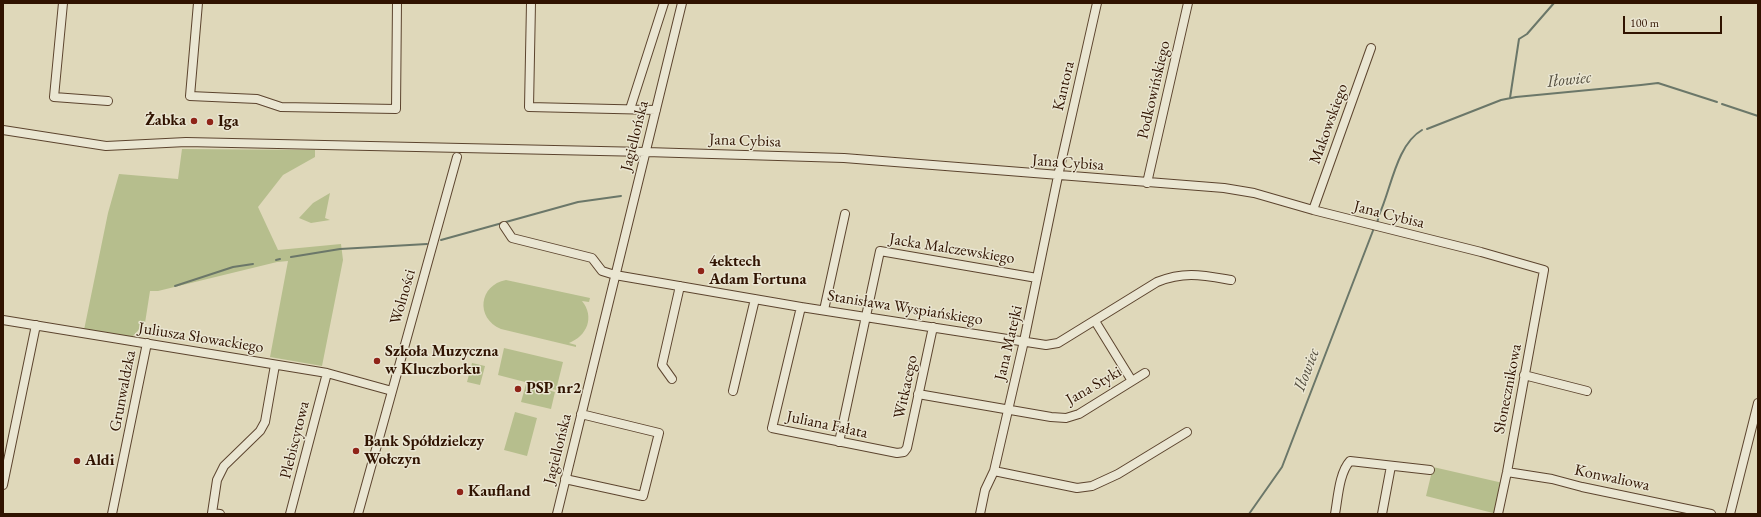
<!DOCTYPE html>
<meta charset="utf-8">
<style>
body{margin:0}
#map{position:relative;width:1761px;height:517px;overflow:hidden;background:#dfd8ba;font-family:"EB Garamond",serif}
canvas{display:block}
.frame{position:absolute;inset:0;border:4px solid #301300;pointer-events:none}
.scale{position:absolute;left:1623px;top:16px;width:99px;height:18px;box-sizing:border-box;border:2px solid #301300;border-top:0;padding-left:5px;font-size:12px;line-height:14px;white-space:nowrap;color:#301300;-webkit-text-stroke:3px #eae6d2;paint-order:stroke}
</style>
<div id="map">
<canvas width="1761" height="517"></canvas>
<div class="frame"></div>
<div class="scale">100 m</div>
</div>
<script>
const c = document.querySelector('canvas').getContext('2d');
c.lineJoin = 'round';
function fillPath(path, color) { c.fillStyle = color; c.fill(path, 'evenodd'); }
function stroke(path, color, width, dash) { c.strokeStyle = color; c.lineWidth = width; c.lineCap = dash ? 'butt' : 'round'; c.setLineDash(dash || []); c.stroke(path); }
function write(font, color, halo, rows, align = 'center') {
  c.font = font + ' "EB Garamond",serif'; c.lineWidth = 3; c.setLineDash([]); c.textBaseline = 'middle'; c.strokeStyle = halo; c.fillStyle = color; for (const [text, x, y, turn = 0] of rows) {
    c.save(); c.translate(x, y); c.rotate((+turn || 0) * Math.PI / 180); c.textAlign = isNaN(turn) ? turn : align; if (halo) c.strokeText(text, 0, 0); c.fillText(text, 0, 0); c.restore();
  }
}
fillPath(new Path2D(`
 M182,149L315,150V157L283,175L258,207L278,250L341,244L343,260L322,366L270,357L288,261L277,262L158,291H150L145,323L132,337L84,330L108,213L119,174L178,179Z
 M330,193L325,218L330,220L311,223L299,218L313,203Z
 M506,280L590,298L589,302L582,301C595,317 587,336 569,343L576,345V347L501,329C475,318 479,285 506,280Z
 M504,348L563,362L556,390L498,375Z
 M472,363L485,366L480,385L467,382Z
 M526,384L555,392L551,409L521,402Z
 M515,412L537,418L527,456L504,450Z
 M1433,467L1503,483L1497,514L1426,496Z`), '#b6be8d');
stroke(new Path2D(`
 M1510,98L1519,39L1527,34L1554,3
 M1722,104L1758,116
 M1427,129L1501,100L1516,97L1641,85L1658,83L1717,102
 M1377,223L1379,215C1391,190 1396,145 1422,130
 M441,240L578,202L621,196
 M291,257L340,249L427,244
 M276,260L280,259
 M175,286L233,267L253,264
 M1249,514L1282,467L1374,228`), '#6b7769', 2);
const minor = new Path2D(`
 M63,3L54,97L108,101
 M198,3L190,96L257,99L281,107L396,109L397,3
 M531,3L529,107L656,110
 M630,109L664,3
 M3,130L106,146L186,142L646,152L844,158L1224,188L1254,193L1313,210L1481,252L1544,270L1507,472L1498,514
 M1147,183L1188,3
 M1313,210L1371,48
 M504,226L512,238L592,258L602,271L615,275L801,307L1046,345L1058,343L1157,282C1184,271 1202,275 1231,280
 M801,307L772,428L897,453L904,452L907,448L933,327
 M824,310L845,214
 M3,320L327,373L392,391
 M1095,321L1132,381
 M1524,375L1587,391
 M672,379L662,365L680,286
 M733,391L755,299
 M918,394L1051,417L1066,418L1079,414L1145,373
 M839,442L880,251L1037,278
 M994,471L1077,488L1092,486L1118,474L1187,432
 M1507,472L1552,479L1582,487L1711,514
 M565,479L643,496L659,433L581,414
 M3,485L36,325
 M112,514L147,343
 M220,514L212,513L217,480L224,466L260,431L265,422L275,365
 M290,514L327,373
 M358,514L457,157
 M557,514L682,3
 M980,514L985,490L994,471L1024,341L1058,176L1097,3
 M1335,514C1338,498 1339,473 1350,461L1430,470
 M1382,514L1391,466
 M1730,514L1758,403`);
stroke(minor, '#5c442e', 10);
stroke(minor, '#eae6d2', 8);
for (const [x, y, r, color] of [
 [194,121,4,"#8f2418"],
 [210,122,4,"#8f2418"],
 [701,271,4,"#8f2418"],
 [377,361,4,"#8f2418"],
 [518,389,4,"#8f2418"],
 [356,451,4,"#8f2418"],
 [77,461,4,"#8f2418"],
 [460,492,4,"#8f2418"]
]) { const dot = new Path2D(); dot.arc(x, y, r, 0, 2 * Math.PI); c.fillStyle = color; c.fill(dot); stroke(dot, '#eae6d2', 1.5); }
write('16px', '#301300', '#eae6d2', [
 ["Kantora",1064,86,-77],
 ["Podkowińskiego",1154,90,-77],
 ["Makowskiego",1329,124,-70],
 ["Jagiellońska",635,136,-76],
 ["Jana Cybisa",745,141,2],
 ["Jana Cybisa",1068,163,4],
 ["Jana Cybisa",1389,215,14],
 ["Jacka Malczewskiego",952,249,9],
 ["Wolności",403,297,-74],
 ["Stanisława Wyspiańskiego",905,308,9],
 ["Juliusza Słowackiego",201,338,9],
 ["Jana Matejki",1009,343,-77],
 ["Jana Styki",1094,386,-30],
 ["Witkacego",906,387,-78],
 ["Słonecznikowa",1508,389,-79],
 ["Grunwaldzka",123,391,-79],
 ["Juliana Fałata",827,425,12],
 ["Plebiscytowa",295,440,-76],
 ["Jagiellońska",558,449,-76],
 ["Konwaliowa",1612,478,12]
]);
write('bold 16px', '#301300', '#eae6d2', [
 ["Żabka",186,121,"right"],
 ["Iga",218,122],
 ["4ektech",709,262],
 ["Adam Fortuna",709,280],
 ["Szkoła Muzyczna",385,352],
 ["w Kluczborku",385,370],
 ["PSP nr2",526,389],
 ["Bank Spółdzielczy",364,442],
 ["Wołczyn",364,460],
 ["Aldi",85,461],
 ["Kaufland",468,492]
], 'left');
write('italic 17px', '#534d3d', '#eae6d2', [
 ["Iłowiec",1569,80,-6],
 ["Iłowiec",1307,370,-69]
]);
</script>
